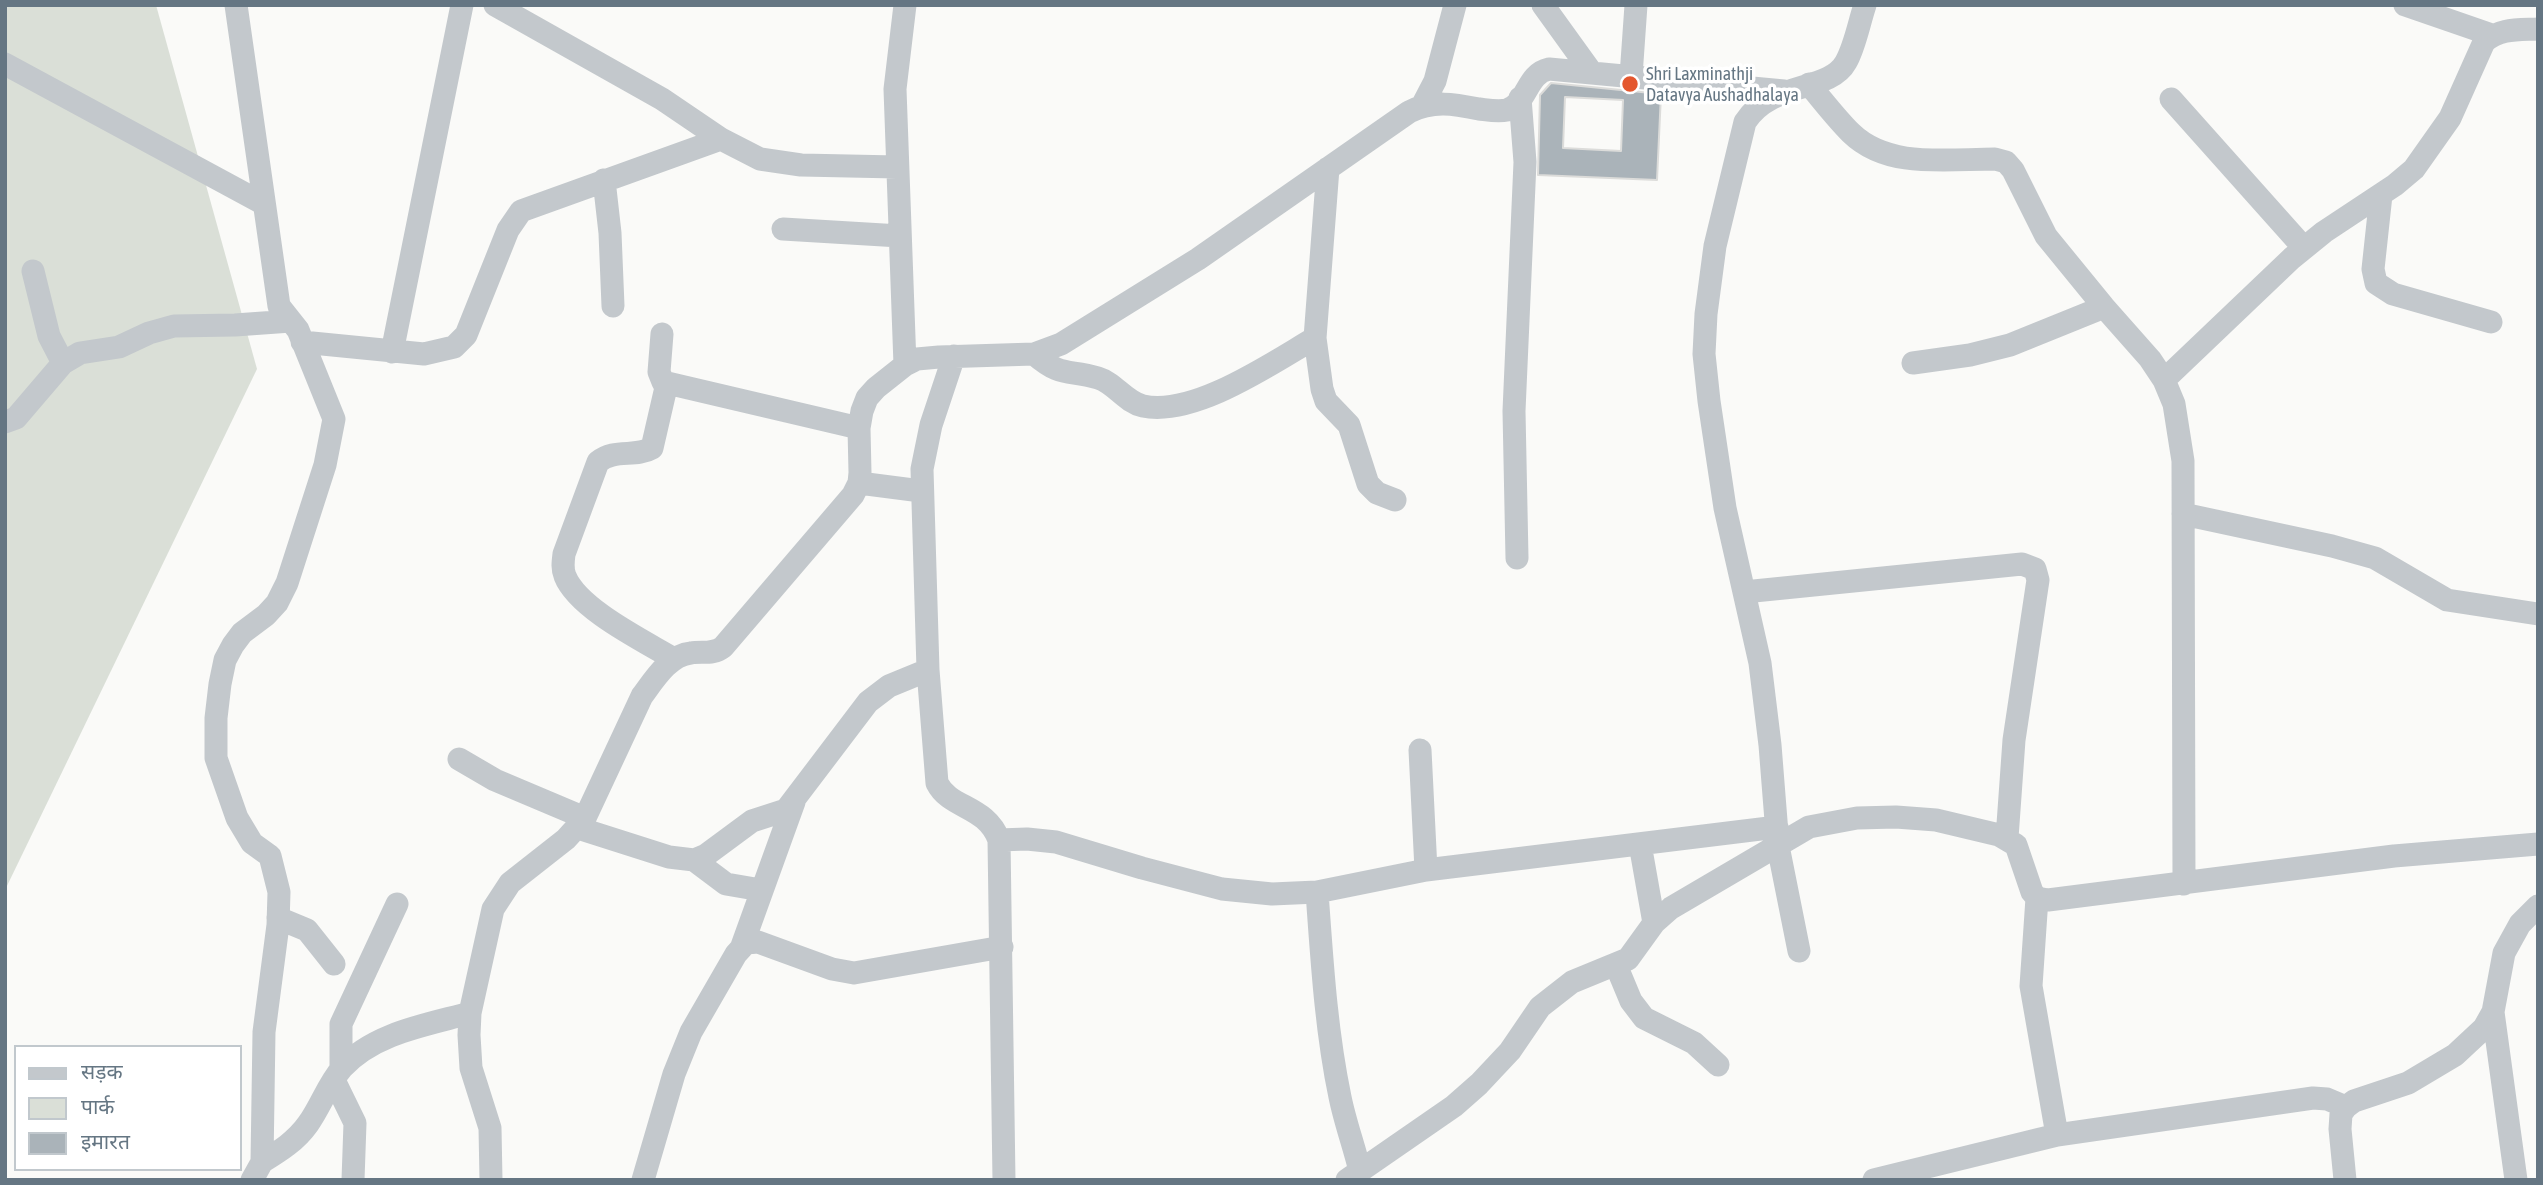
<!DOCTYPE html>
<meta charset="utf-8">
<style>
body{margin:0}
#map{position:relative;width:2543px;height:1185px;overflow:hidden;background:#fafaf8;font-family:"Asap Condensed","Noto Sans Devanagari",sans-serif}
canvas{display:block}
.frame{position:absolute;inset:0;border:7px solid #657683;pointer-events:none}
.legend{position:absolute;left:14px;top:1045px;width:228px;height:126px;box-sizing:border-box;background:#fff;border:2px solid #c1c8cd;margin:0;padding:9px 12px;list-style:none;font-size:21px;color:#657683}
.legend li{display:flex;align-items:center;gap:14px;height:35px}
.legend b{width:35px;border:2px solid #c1c8cd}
</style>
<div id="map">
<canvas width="2543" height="1185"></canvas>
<div class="frame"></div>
<ul class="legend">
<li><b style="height:9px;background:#c3c8cc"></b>सड़क</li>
<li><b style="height:19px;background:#dadfd7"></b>पार्क</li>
<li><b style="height:19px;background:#aab3b9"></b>इमारत</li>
</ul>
</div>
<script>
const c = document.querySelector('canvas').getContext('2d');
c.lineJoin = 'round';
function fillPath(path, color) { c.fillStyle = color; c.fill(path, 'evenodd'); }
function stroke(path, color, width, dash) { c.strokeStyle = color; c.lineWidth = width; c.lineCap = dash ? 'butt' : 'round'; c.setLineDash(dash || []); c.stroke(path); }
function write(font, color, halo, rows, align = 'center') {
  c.font = font + ' "Asap Condensed",sans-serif'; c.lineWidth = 7; c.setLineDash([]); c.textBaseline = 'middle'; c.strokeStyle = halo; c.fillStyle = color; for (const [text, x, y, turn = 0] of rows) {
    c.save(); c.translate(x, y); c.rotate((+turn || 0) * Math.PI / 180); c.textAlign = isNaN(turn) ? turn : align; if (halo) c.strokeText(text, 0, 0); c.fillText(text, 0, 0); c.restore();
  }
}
fillPath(new Path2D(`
 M5,5H156L257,369L5,890Z`), '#dadfd7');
const building = new Path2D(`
 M1551,83L1661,94L1657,180L1538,175L1540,95ZM1565,97L1623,100L1621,151L1563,148Z`);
fillPath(building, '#aab3b9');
stroke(building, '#dcdcda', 2);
stroke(new Path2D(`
 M236,5L279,306L298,330L334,419L325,465L287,583L277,603L266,615L242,633L233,645L225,660L220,684L216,718V758L237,818L252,843L270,856L279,892L278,925L264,1032L262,1162L252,1180
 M495,5L662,99L721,139L760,159L801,165L897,167
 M1543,5L1592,73
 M2405,5L2492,35
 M5,64L264,204
 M1631,76L1636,5
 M1809,84C1822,100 1836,118 1851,133C1888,169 1947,159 1995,159L2006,162L2013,170L2046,236L2104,307L2150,359L2164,380L2174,404L2183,461L2184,884
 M2171,99L2304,248
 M1422,106L1435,81L1455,5
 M1328,168L1315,338L1322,389L1326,401L1349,425L1368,484L1377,493L1395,500
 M604,180L610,233L613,306
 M2381,195L2373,269L2376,283L2393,294L2491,322
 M783,229L900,236
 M33,271L49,336L63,363
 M662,334L659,372L663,382L859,428
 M302,342L424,354L454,347L466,335L508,230L521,211L721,139
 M392,352L462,5
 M1034,354C1062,378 1067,369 1098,378C1115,383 1125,402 1143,406C1194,417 1272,363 1315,338
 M954,356L931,425L922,469L928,670L937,783C950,809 986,805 999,840L1004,1180
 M1913,363L1970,355L2010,345L2104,307
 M905,365L895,89L905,5
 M2164,380L2292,258L2324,232L2395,185L2414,169L2450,118L2484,42C2500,28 2518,30 2538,29
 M667,383L652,448C635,458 615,448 598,462L564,554C563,562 562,569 565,576C578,609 644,641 674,659
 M5,422L16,418L63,363L80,353L119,347L149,333L174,326L235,325L291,321
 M859,483L921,491
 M2183,514L2332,546L2375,558L2447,600L2538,614
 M1517,558L1514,411L1525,162L1520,98
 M1744,592L2022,564L2035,569L2038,580L2014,740L2007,838
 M1420,750L1426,870
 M459,759L495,780L585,818
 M578,828L669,857L694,860L706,855L752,821L786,810L868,702L889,686L928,670
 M999,840L1027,839L1056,842L1142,868L1222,889L1272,894L1317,892L1426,870L1777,827
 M1640,844L1654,923
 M694,860L726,884L761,890
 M1317,892C1322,961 1326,1030 1340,1097C1345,1122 1354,1146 1360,1171
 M2037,898L2031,986L2057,1135
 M278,918L307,930L334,964
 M742,946L794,802
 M1799,951L1778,846L1770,745L1760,663L1725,508L1709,401L1704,354L1706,314L1715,246L1745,122C1772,80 1829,93 1846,62C1855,46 1859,23 1865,5
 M1616,965L1631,1001L1644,1018L1694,1043L1718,1065
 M2493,1012L2516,1180
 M341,1069V1024L397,904
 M334,1080L355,1123L353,1180
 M262,1162C280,1151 296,1141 308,1124C321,1106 328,1084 342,1068C374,1033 426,1025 470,1013
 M491,1180L490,1128L471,1068L469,1035L470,1013L493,909L510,883L566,839L585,818L642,696C654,680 669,655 691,653C702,651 713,655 723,647L853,495L859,483L860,473L859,428L862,411L867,398L876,388L905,365L917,359L939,357L1034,354L1061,344L1198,259L1409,112C1433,100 1454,104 1479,109C1488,110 1498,112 1507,110C1528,103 1526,74 1549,69L1784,91
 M643,1180L674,1074L691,1032L736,954L746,943L758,942L832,969L854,973L1002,947
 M1347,1180L1454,1106L1479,1084L1510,1051L1540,1007L1572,982L1628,959L1654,923L1671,908L1809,827L1857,818L1896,817L1936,820L1999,835L2016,845L2032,892L2037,898L2048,900L2394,856L2538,844
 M1874,1180L2057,1135L2313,1098L2327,1099L2346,1107
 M2345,1180L2340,1129L2341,1114L2346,1107L2354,1101L2408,1083L2455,1055L2484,1028L2493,1012L2504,953L2520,924L2538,906`), '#c3c8cc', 23);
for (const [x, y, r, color] of [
 [1630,84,9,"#e4572e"]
]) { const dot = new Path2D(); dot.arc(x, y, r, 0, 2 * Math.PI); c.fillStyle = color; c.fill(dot); stroke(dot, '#fff', 2.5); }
write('18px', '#657683', '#fff', [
 ["Shri Laxminathji",1646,74],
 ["Datavya Aushadhalaya",1646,95]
], 'left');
</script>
